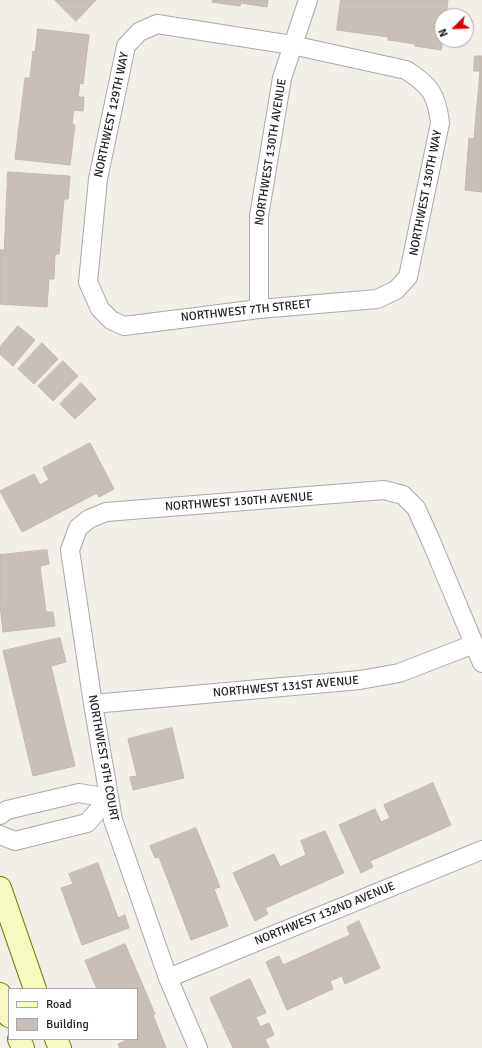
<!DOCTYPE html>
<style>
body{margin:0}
#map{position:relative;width:482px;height:1048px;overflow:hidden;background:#f2efe9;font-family:Signika,sans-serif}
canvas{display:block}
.legend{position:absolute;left:8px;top:988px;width:130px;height:52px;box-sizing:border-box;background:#fff;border:1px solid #a7a7a7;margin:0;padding:5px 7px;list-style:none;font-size:12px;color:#222}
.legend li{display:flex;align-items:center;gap:8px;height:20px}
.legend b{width:20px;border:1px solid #a7a7a7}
.north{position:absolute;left:434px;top:8px;width:40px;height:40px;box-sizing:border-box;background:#fff;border:1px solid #a7a7a7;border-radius:50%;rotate:246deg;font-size:11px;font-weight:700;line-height:16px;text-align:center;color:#222}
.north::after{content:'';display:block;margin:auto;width:14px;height:18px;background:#d40000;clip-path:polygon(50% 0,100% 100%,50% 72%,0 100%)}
</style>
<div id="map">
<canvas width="482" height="1048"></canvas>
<ul class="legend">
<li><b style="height:5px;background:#f7fabf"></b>Road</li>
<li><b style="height:11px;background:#c7bfb8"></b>Building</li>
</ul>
<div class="north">N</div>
</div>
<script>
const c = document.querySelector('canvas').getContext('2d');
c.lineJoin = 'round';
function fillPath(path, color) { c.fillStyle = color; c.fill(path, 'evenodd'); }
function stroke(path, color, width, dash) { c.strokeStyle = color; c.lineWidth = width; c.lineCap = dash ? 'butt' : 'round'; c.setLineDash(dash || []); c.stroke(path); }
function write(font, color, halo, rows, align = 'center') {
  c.font = font + ' Signika,sans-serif'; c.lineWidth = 3; c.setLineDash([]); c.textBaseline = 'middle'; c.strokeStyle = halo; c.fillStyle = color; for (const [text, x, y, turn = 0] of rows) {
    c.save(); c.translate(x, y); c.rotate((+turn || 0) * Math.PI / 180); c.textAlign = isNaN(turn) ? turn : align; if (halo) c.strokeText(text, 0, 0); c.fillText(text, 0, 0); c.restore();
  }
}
const building = new Path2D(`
 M55,0H96L76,21Z
 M213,0H268L267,7L241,3L240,6L212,2Z
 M341,0H448L446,16H442L443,40L441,50L415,46V44L388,40V37L337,30Z
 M38,29L89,35L83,84L80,83L78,97H84L83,111L74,110L72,124L75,125L70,165L15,159L25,78H30L33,51L35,52Z
 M475,56H482V192L465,190L469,138L474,139L480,71H474Z
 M8,172L70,176L68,199H64L59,254H55L54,279H49L47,307L0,304V250H4Z
 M18,326L35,340L13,366L0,354V347Z
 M42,343L58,359L34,384L18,369Z
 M63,361L78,376L53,401L38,386Z
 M81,383L96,399L75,419L60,404Z
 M90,443L114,489L99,497L97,493L22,532L0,491L34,474L40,485L49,480L43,468Z
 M47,550L49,564L40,566L46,612H53L55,626L3,632L0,604V555Z
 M60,638L66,662L51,666L75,766L33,776L3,651Z
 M172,728L184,778L133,790L130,777L137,776L128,739Z
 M433,783L451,825L370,861L373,867L361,873L339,825L375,809L381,822L390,818L384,805Z
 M196,828L220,887L214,889L228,926L191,940L159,857L155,858L150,846Z
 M325,831L344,873L265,908L268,914L255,921L233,873L274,854L280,867L306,855L301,841Z
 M98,863L118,918L125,915L129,928L82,945L61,888L73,884L69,874Z
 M359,921L380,968L345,984L342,976L330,981L333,989L287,1010L266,962L279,956L283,965L350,935L347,927Z
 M125,944L155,1014L153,1015L166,1048H120L118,1044L129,1039H137V989H97L85,961Z
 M250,979L266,1013L256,1017L260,1027L269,1023L274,1035L265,1039L269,1048H233L210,998Z`);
fillPath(building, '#c7bfb8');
stroke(building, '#c4b6ab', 1);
const street = new Path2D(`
 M157,24L292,45L406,70C430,85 437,95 440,123L408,277L396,290L377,299L259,309L124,326L111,320L100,309L88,282L98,179L126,46L139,32Z
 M259,309V216L282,78L308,0
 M93,704L360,680L399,673L474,644
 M0,815L7,810L79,793L109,798
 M0,835L15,841L87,823L109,798
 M168,978L482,850
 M198,1048L168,978L113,820L93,704L70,550L78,528L89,519L106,512L384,490L403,495L416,508L431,541L482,663`);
const secondary = new Path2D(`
 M0,888L35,989
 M0,994L9,1016
 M19,1039L23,1048
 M56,1039L60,1048`);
stroke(street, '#a9a9a9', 20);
stroke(secondary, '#707d05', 24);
stroke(street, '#fff', 18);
stroke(secondary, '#f7fabf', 22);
write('12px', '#222', '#fff', [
 ["NORTHWEST 129TH WAY",112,115,-78],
 ["NORTHWEST 130TH AVENUE",271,152,-81],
 ["NORTHWEST 130TH WAY",426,193,-79],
 ["NORTHWEST 7TH STREET",246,311,-6],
 ["NORTHWEST 130TH AVENUE",239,502,-4],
 ["NORTHWEST 131ST AVENUE",286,687,-5],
 ["NORTHWEST 9TH COURT",103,758,80],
 ["NORTHWEST 132ND AVENUE",325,914,-22]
]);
</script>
